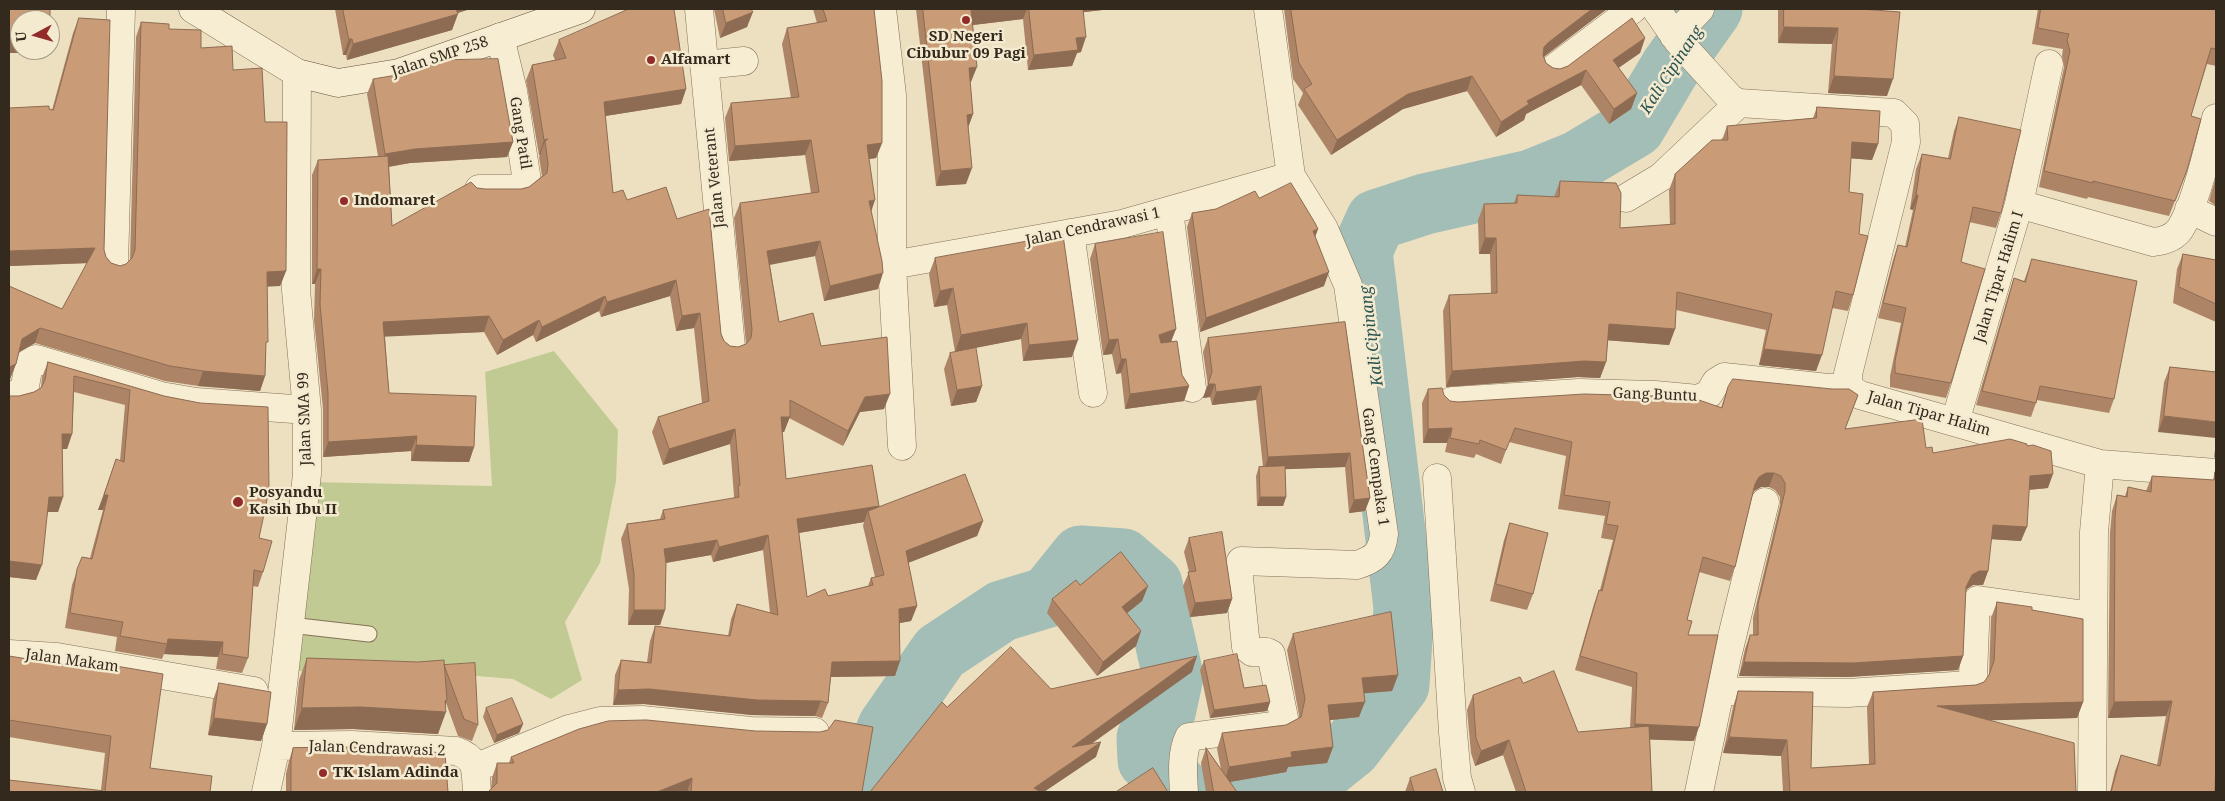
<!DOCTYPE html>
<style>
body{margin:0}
#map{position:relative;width:2225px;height:801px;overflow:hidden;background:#ece0c0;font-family:"Noto Serif",serif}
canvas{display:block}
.frame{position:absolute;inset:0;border:10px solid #34291d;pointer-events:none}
.north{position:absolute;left:10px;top:10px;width:50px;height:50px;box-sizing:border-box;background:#f4eacf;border:1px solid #a79d88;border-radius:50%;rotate:264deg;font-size:14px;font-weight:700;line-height:20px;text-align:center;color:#34291d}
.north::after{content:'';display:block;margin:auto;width:18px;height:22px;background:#912c2b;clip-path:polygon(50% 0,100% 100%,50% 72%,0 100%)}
</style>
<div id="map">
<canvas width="2225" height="801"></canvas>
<div class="frame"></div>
<div class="north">U</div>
</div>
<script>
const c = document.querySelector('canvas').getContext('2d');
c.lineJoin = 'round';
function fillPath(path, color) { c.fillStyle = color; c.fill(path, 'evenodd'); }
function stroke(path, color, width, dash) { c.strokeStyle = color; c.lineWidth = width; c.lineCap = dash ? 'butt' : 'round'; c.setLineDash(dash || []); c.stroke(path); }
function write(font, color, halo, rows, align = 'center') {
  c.font = font + ' "Noto Serif",serif'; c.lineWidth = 5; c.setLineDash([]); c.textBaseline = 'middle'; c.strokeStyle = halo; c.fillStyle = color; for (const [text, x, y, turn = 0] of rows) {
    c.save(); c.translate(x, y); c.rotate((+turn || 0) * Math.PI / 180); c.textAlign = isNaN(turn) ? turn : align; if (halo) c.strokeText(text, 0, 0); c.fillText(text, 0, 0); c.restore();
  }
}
fillPath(new Path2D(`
 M554,351L618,430L616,481L600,563L565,622L582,680L551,699L513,679L440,673L290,671L310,482L492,486L485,372Z`), '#c2ca94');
stroke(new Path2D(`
 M861,792L888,727L940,652L1002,611L1048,597L1081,556L1123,559L1152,584L1173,676L1165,713L1147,738L1148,760L1185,792
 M1256,792L1310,781L1351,748L1399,685L1404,608L1362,251L1376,220L1425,204L1531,180L1578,161L1635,127L1670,68L1712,9`), '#a3beb7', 61);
const lane = new Path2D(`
 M290,625L369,634`);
const street = new Path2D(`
 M699,9L731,347
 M882,9L892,95V265L902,446
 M1656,9L1678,41L1731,99L1739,103L1894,113L1905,124L1906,142L1848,374C1848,386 1850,389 1860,395L2100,464L2216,473
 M1674,36L1700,9
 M704,65L744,61
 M1553,69L1633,9
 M479,189H515L527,181L513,91L500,37
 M1626,198L1661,177L1739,103
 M2019,204L2049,64
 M2189,209L2216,222
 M1169,211L1192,388
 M1070,233L1093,393
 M114,265L121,9
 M892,265L1122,224L1291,176
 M9,396L24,392L29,363L36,359L161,396L196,402L307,410
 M1452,401L1579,393L1655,395L1698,399L1709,394L1716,382L1724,377L1828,388H1839L1848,385
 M1955,422L2019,204L2153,242C2163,241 2174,238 2180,229C2196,204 2208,148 2216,118
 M1437,478L1453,732L1457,778L1461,792
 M9,654L57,657L254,691
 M1719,691L1848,693L1969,685L1973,676L1976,602L1978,600L2093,616
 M276,746L352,745L456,751C479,759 475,771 477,792
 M475,768L569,729L600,721L642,720L751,731L815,732
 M266,792L276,746L307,474V410L296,290L297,73
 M1184,792C1183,776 1181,752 1189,737L1278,725L1283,723L1284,718L1271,654L1267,652H1252L1246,647L1238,568L1241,561L1357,565C1375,559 1382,553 1384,534L1348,285L1324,229L1291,176L1268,9
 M1699,792L1727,657L1765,502
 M2092,792L2094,532L2100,464`);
const secondary = new Path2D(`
 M193,9L297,73L338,83L399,73L581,9`);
stroke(lane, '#847159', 17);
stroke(street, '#847159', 29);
stroke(secondary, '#66523c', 29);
stroke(lane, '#f7edd3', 15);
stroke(street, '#f7edd3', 28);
stroke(secondary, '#f7edd3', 28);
fillPath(new Path2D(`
 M335,9H470L458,13L452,30L347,60L346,55H343Z
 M714,9H751L747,27L720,38Z
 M813,9H874L882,143L876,158L869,159L871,211L878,289L824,301L815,256L770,265L779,322L821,346L884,409L860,412L843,446L789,418L784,432H782L786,479L879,506L878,508L983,521L977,536L908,563L917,606L911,621L900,623L895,676L831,677L828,703L822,718L815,716L752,715L644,704L613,705L615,675L621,660L647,662L650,641L655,626L728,636L731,619L737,604L770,613L763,550L713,562L711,555L666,563L665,610L660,625H628L629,589L621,539L627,524L660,519L663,510L734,498V496L730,444L663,465L652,432L658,417L702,403L694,328L676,331L670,296L601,317L599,311L536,342L533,335L497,355L484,332L385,336L389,393L474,447L469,462L411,461V451L323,457V409L314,320L315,284H312V175L318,160L378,156L367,94L373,79L513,142L507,157L410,163L389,167L392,226L477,188L485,189H521L529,187L542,176L539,157L540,155H539L526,80L532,65L555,60L553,55L559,40L686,89L681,104L605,116L613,193L627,200L677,219L724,341L730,346L738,347L746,344L734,218L740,203L811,193L805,155L729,161L725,118L731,103L791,98L782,44L787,28L817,23ZM864,522L863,526L875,577L871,578L868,586L828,596L807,597L799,533Z
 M916,9H1111L1084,12L1081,52L1077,53L1072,66L1028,70L1023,19L972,25L971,82L970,83L973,114L968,128L966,184L936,186Z
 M1284,9H1607L1544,57L1546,63L1553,68L1560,69L1645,38L1640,53L1618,68L1637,93L1631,109L1609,124L1581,85L1526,114L1524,120L1496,137L1467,91L1403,109L1331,155L1298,105L1303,93L1293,79Z
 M1778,9H1861L1887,96L1828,93L1832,44L1778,43Z
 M2038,9H2216V66L2207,64L2191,116L2187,170L2169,216L2088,197L2087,199L2039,187L2064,67L2062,56L2063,49L2032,44Z
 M79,18L104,250L106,257L111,263L120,266L126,264L130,261L136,37L141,22L169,29L201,48L233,70L265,122L286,271L280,286H267L265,376L260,391L198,386L165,381L35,343L19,352L16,364L10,379L9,286L62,309L87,263L9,266L49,109L52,110L73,33Z
 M1817,107L1878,144L1872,160L1851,158L1849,192L1859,234L1853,295L1848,311L1832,308L1816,371L1759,365L1766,330L1676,310L1675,329L1669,345L1608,340L1606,362L1600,378L1578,377L1446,387L1443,311L1449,295L1491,294L1490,254H1479L1478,220L1484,204L1514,203L1517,195L1554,197L1560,181L1620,228L1670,225L1669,190L1675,174L1722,140L1727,126L1813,118Z
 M1959,117L2001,213L1996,228L1969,222L1961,262L1951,383L1946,398L1890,387V376L1901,323L1878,318L1893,260L1898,245L1905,247L1913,210L1910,209L1916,169L1922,154L1948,158L1954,131Z
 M2216,176V206L2209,201Z
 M1259,198L1318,229L1315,236L1324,286L1200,332L1187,227L1192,213L1216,209Z
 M1063,235L1072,357L1023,361L1021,339L958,351L982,386L976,402L951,406L944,369L950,353L955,352L947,305L934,307L929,274L935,258Z
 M1095,244L1176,329L1171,342L1182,375L1189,386L1184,401L1125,409L1121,373L1116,374L1112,354L1103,355L1090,259Z
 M2183,254L2216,260V322L2173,303L2177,269Z
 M2032,259L2114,399L2109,413L2037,400L2031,417L1976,405L2009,293L2014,278L2024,281Z
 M1345,322L1370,498L1365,511L1349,513L1345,467L1285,469L1286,497L1283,506H1257L1256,476L1259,467H1263L1256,400L1212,405L1210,397L1203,398L1208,386L1203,352L1208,338Z
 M48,362L164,396L259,538L263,572L258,587L253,586L248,658L242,673L216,669L218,657L164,654L162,659L115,651L117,637L65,628L72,585L82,557L90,558L103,510H98L116,459L120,461L125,405L74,392L72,434L67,449H62L63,497L58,512H48L36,580L9,577V395L10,396H19L34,392L41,388L42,377Z
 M2170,367L2216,372L2158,432L2164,382Z
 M1728,387L1858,395L1845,429L1926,448L1933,453L2027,446L2048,488L2029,490L2021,541L1991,539L1988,571L1983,585H1973L1967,589L1965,592L1963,656L1958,670L1848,677L1739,676L1745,649L1750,635H1753V618L1780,505V497L1775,490L1769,487H1761L1754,491L1753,493L1735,567L1730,581L1699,572L1687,620L1694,741L1650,739L1652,792H1516L1503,755L1475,766L1471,753L1467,710L1473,695L1523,683L1578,732L1630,728L1632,687L1575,670L1594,604L1599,590H1600L1613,540L1601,538L1605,516L1558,509L1566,456L1509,442L1501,464L1476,454L1474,458L1445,452L1447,443H1423L1422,403L1428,389L1444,395L1450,401L1458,402L1721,408Z
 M2216,442V458L2214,457Z
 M2215,472V792H2110L2115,771L2121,755L2157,765L2166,716L2108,718L2110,533L2112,511L2117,495L2125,496L2128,487L2146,491L2152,476L2213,480Z
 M1510,523L1533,594L1527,610L1490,601L1504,540Z
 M1189,538L1232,599L1227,613L1190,617L1183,586L1189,572L1184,552Z
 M1080,585L1148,586L1142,601L1127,613L1141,631L1136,646L1097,676L1047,613L1052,599Z
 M1997,602L2032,610L2083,702L2077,718L1990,720L2076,792H1783L1781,756L1723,753L1733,707L1738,691L1813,692L1811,768L1869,764L1867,707L1873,692L1976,685L1984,682L1989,676L1991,618Z
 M1293,634L1398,675L1392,691L1364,693L1359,717L1330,720L1333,747L1327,763L1288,767L1286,772L1230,782L1237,792H1206L1201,763L1206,748L1221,769L1217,749L1222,733L1286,725L1299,718V715L1287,650Z
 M9,656L114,673L116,666L150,768L210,792L101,790L105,753L9,737Z
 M307,658L444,665L478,725L472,741L458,736L446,703L438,734L353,729L294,730L299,680Z
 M1204,661L1244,688L1270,702L1267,711L1210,718L1200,670Z
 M219,683L267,724L261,741L208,735L213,700Z
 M486,708L523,724L519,733L494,743L483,717Z
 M293,748L448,792H286V774L289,761Z
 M511,757L862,792H489L491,788L492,778L497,763H509Z
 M1410,778L1443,792H1405Z`), '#ad8566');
fillPath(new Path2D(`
 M451,9H470L448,16Z
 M983,9H1027L1023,19L965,26L971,10Z
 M1078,9H1111L1077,13Z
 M1592,9H1607L1543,57L1539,62L1544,47L1549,42Z
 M753,12L747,27L720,38L726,23Z
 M458,14L452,30L347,60L353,44Z
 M1784,27L1838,28L1832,44L1778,43Z
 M9,37H20V50H45L44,53H9Z
 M1086,37L1081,52L1077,53L1072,66L1028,70L1034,55L1076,38Z
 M1645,38L1640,53L1607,76L1613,60Z
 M349,39H352L346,55H343Z
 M977,67L971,82L963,83L969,68Z
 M1586,70L1581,85L1526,114L1524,120L1496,137L1501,122L1527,101Z
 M1472,76L1467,91L1403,109L1331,155L1337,140L1408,94Z
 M1834,76L1893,79L1887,96L1828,93Z
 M686,89L681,104L599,117L604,102Z
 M1637,93L1631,109L1609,124L1614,109Z
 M973,114L967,130V115Z
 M548,139L545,141L540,155H539L544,140Z
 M811,140L805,155L729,161L735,146Z
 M513,142L507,157L410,163L380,168L385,154L415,149Z
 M1852,142L1878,144L1872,160L1846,158Z
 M882,143L876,158L862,160L867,145Z
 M972,168L966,184L936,186L941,171Z
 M1916,195H1918L1913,210L1910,209Z
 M875,200L870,215L869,201Z
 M1318,229L1313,243V231Z
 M1485,238H1496L1490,254H1479Z
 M820,241L815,256L762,266L767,251Z
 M95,248L90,263L9,266V251Z
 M317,269H321L315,284H312Z
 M286,271L280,286L262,287L267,272Z
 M1329,272L1324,286L1200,332L1206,318Z
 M883,273L878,289L824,301L830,286Z
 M676,280L670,296L601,317L607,302Z
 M953,288L947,305L934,307L940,291Z
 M605,296L599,311L536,342L542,327Z
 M700,313L694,328L676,331L682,316Z
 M489,316L484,332L378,337L383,322Z
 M539,320L533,335L497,355L503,340Z
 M1027,323L1021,339L955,352L961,335Z
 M1609,324L1675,329L1669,345L1603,340Z
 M40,328L35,343L16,354L22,339Z
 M1176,329L1170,343L1154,349L1159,335Z
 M1118,339L1112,354L1103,355L1109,340Z
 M1078,340L1072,357L1023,361L1029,345Z
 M1764,349L1822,355L1816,371L1759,365Z
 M1121,359H1126L1121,373L1116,374Z
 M1584,361L1606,362L1600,378L1578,377L1446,387L1452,371Z
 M16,364L10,379L9,380V367Z
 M203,371L265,376L260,391L198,386Z
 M1208,384H1215L1210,397L1203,398Z
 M982,386L976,402L951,406L957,390Z
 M1189,386L1184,401L1125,409L1130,394Z
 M1261,386L1256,400L1212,405L1216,392Z
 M890,394L884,409L860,412L843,446L848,431L865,397Z
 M2164,416L2216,422V438L2158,432Z
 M781,417H790L784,432H775Z
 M1452,428L1447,443H1423L1428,429Z
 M735,429L730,444L663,465L669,449Z
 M62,434H72L67,449H56Z
 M417,436L411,451L323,457L328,442Z
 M416,445L474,447L469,462L411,461Z
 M1350,453L1345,467L1264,470L1268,457Z
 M1766,473H1774L1769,487H1761L1754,491L1750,498L1755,484L1759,477Z
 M2053,474L2048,488L2025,490L2030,476Z
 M104,495H108L103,510H98Z
 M49,497H63L58,512H44Z
 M1260,497H1286L1283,506H1257Z
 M1370,498L1365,511L1349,513L1354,500Z
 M879,506L873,521L868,511L864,522L792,534L797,519Z
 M983,521L977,536L900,566L906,551Z
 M1993,525L2027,527L2021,541L1988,539Z
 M768,535L763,550L713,562L719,547Z
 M717,540L711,555L659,564L664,549Z
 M9,561L42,565L36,580L9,577Z
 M1979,571H1988L1983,585H1973L1967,589L1960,601L1966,587L1972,575Z
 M1148,586L1142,601L1116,622L1122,607Z
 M1232,599L1227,613L1190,617L1195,603Z
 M917,606L911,621L894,624L899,609Z
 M634,610H665L660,625H628Z
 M1141,631L1136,646L1097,676L1103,662Z
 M168,639L223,642L218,657L164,654L167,644Z
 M1197,656L1192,672L1066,762L1072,747Z
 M1963,656L1958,670L1848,677L1739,676L1744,662Z
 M900,661L895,676L826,677L832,662Z
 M1398,675L1392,691L1356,694L1362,678Z
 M649,689L821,701L815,716L752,715L644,704L613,705L618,690Z
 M447,700L442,712H446L438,734L353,729L294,730L302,708Z
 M2172,701L2166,716L2108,718L2114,702Z
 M1270,702L1267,711L1210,718L1214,710Z
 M1365,702L1359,717L1322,721L1328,705Z
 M2083,702L2077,718L1931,722L1937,706Z
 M214,718L267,724L261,741L208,735Z
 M523,724L519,733L494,743L497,735Z
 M1635,724L1699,727L1694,741L1630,739Z
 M1729,737L1787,740L1781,756L1723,753Z
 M1509,740L1503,755L1475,766L1481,751Z
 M1101,742L1096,757L1044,792H1032L1034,788Z
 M1333,747L1327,763L1288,767L1286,772L1224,783L1229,767L1291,752Z
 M692,778L687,792H657Z`), '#8d6c53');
const building = new Path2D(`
 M9,9H50V32V20H20V37H9Z
 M343,9H456L458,14L353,44L352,39H349Z
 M629,9H674L686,89L604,102L613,193L623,190L627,200L666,187L677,219L709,209L721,334L724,341L730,346L738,347L746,344L751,338L752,330L740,203L819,192L811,140L735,146L731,103L799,97L787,28L827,21L823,9H874L882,81V143L867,145L875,200L869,201L882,261L883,273L830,286L820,241L767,251L779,322L813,313L821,346L887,337L890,394L865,397L848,431L790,400V417H781L786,479L872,465L879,506L797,519L807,597L825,589L828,596L873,585L871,578L884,575L868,511L965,474L983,521L906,551L917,606L899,609L900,661L832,662L828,703L821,701L757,700L649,689L618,690L621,660L651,663L655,626L730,636L737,604L778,615L768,535L719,547L717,540L664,549L666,563L665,610H634V574L627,524L665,519L663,510L739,497L738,486L740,485L735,429L669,449L658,417L709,401L700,313L682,316L676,280L607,302L605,296L542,327L539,320L503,340L489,316L383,322L389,393L476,396L474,447L416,445L417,436L328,442V393L320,304L321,269H317L318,160L388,156L392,226L471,182L477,188L485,189H521L529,187L547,173L548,164L545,141L548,139L544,140L532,65L566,58L559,40Z
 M723,9H751L753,12L726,23Z
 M923,9H983L971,10L977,67L969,68L973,114L967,115L972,168L941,171Z
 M1029,9H1083L1086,37L1076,38L1078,50L1034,55Z
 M1291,9H1592L1549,42L1544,47L1543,55L1546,63L1553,68L1560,69L1568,66L1632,18L1645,38L1613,60L1637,93L1614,109L1586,70L1527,101L1529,104L1501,122L1472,76L1408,94L1337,140L1304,89L1312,84L1299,63Z
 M1784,9H1861L1900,12L1893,79L1834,76L1838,28L1784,27Z
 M2041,9H2216V49L2211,48L2191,116L2201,119L2187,170L2175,201L2093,181V183L2044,171L2070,51L2067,40L2069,34L2038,28Z
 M79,18L110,20L104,250L106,257L111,263L120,266L126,264L132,258L135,250L141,22L169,24V29L201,30V48L232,46L233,70L262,68L265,122H287L286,271L267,272L268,342H266L265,376L203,371L170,366L40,328L22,339L16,364L9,367V286L62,309L95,248L9,251V108L49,106V109L53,110Z
 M498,59L513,142L415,149L385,154L373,79L409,73L445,60Z
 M1817,107L1880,111L1878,144L1852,142L1849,192L1863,194L1859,234L1868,236L1853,295L1836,291L1822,355L1764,349L1772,314L1677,292L1675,329L1609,324L1606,362L1584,361L1452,371L1449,295L1497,293L1496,238H1485L1484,204L1517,203V195L1559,197L1560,181L1616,183L1621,193L1620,228L1675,224V174L1712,140H1728L1727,126L1816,118Z
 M1959,117L2021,130L2001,213L1973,207L1961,262L1985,269L1951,383L1895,373V361L1906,308L1883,303L1898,245L1907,247L1918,195H1916L1922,154L1950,159Z
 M1291,183L1315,223L1318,229L1313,231L1329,272L1206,318L1192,213L1216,209L1255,191L1259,198Z
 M1163,232L1176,329L1159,335L1161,343L1177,341L1182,375L1189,386L1130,394L1126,359H1121L1118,339L1109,340L1095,244Z
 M1063,235L1078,340L1029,345L1027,323L961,335L953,288L940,291L935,258Z
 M2183,254L2216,260V304L2179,287Z
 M2032,259L2137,281L2114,399L2040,386L2036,403L1982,391L2014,278L2025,282Z
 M1345,322L1370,498L1354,500L1350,453L1268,457L1261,386L1216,392L1215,384H1208L1212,372L1208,338Z
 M976,348L982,386L957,390L950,353Z
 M48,362L164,396L200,403L268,407L269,490L259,538L272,541L263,572L254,570L248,658L222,654L223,642L168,639L167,644L120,636L123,622L70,613L77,569L82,557L92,559L108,495H104L116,459L124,462L130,390L74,376L72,434H62L63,497H49L42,565L9,561V395L10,396H19L34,392L41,388L45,380Z
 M2170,367L2216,372V422L2164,416Z
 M1733,379L1832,389H1849L1858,395L1845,429L1922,419L1926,448L1932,447L1933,453L2010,439L2027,444V446L2033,445L2051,451L2053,474L2030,476L2027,527L1993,525L1988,571H1979L1972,575L1966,587L1963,656L1853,663L1744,662L1750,635H1758V604L1785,491V483L1781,476L1774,473H1766L1759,477L1755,484L1735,567L1703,557L1687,620L1692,621L1688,635H1718L1699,727L1635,724L1637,673L1580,656L1599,590L1602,591L1618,526L1606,524L1610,502L1564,495L1572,442L1515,428L1506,450L1480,440L1479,444L1450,438L1452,428L1428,429V389L1442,388L1444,395L1450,401L1458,402L1584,394L1659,396L1699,400L1722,408L1728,387Z
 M1285,466L1286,497H1260L1259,467Z
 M2215,472H2216V758L2215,792H2111L2121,755L2160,766L2172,701L2114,702L2115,517L2117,495L2127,497L2128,487L2151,492L2152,476L2214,480Z
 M1510,523L1548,533L1533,594L1496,584Z
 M1222,532L1232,599L1195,603L1188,572L1196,571L1189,538Z
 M1121,552L1148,586L1122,607L1141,631L1103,662L1052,599L1076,580L1080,585Z
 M1997,602L2032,607V610L2083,619V702L1937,706L2074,743L2076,792H1790L1787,740L1729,737L1738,691L1813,692L1811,768L1875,764L1873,692L1976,685L1984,682L1989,675L1994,661Z
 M1391,612L1398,675L1362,678L1365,702L1328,705L1333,747L1291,752L1292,757L1229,767L1222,733L1286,725L1301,717L1305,699L1293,634Z
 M1011,647L1051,689L1197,656L1072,747L1101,742L1034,788L1041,792H870L942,702L947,707Z
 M1237,654L1244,688L1266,685L1270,702L1214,710L1204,661Z
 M9,656L115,673L116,666L163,674L150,768L212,776L210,792H9V780L105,791L111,736L9,720Z
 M307,658L418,662L444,660L447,700L445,701L446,712L361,707L302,708Z
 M475,663L478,725L464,719L444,665Z
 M1554,671L1578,732L1649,726L1652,792H1526L1509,740L1481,751L1476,738L1473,695L1520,677L1523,683Z
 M219,683L271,692L267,724L214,718Z
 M512,698L523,724L497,735L486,708Z
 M647,720L755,731L820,732L828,730L835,720L873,727L862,792H691L692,778L657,792H490L489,791L497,783V763H514L511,757L579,729L608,721Z
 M356,747L445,753L448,792H291V760L293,748Z
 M1206,748L1237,792H1214Z
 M1153,768L1168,792H1116Z
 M1436,769L1443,792H1414L1410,778Z`);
fillPath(building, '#c99b77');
stroke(building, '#8d6c53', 1);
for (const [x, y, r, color] of [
 [966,20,5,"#912c2b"],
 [651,60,5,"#912c2b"],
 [344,201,5,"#912c2b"],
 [238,502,6,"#912c2b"],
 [323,773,5,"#912c2b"]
]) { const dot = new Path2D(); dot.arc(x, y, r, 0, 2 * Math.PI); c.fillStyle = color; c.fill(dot); stroke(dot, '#f4eacf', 2); }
write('bold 15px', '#34291d', '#f4eacf', [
 ["SD Negeri",966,37,"center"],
 ["Cibubur 09 Pagi",966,54,"center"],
 ["Alfamart",661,60],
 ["Indomaret",354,201],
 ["Posyandu",249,493],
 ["Kasih Ibu II",249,510],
 ["TK Islam Adinda",333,773]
], 'left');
write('15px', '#34291d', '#f4eacf', [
 ["Jalan SMP 258",440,57,-18],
 ["Gang Patil",520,133,81],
 ["Jalan Veterant",715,178,-96],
 ["Jalan Cendrawasi 1",1093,227,-12],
 ["Jalan Tipar Halim I",1999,277,-73],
 ["Gang Buntu",1655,395,2],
 ["Jalan Tipar Halim",1929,414,16],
 ["Jalan SMA 99",305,419,-92],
 ["Gang Cempaka 1",1375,467,82],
 ["Jalan Makam",72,661,8],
 ["Jalan Cendrawasi 2",377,749,2]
]);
write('italic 16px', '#2c5452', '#f4eacf', [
 ["Kali Cipinang",1672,70,-57],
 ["Kali Cipinang",1372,336,-97]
]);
</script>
